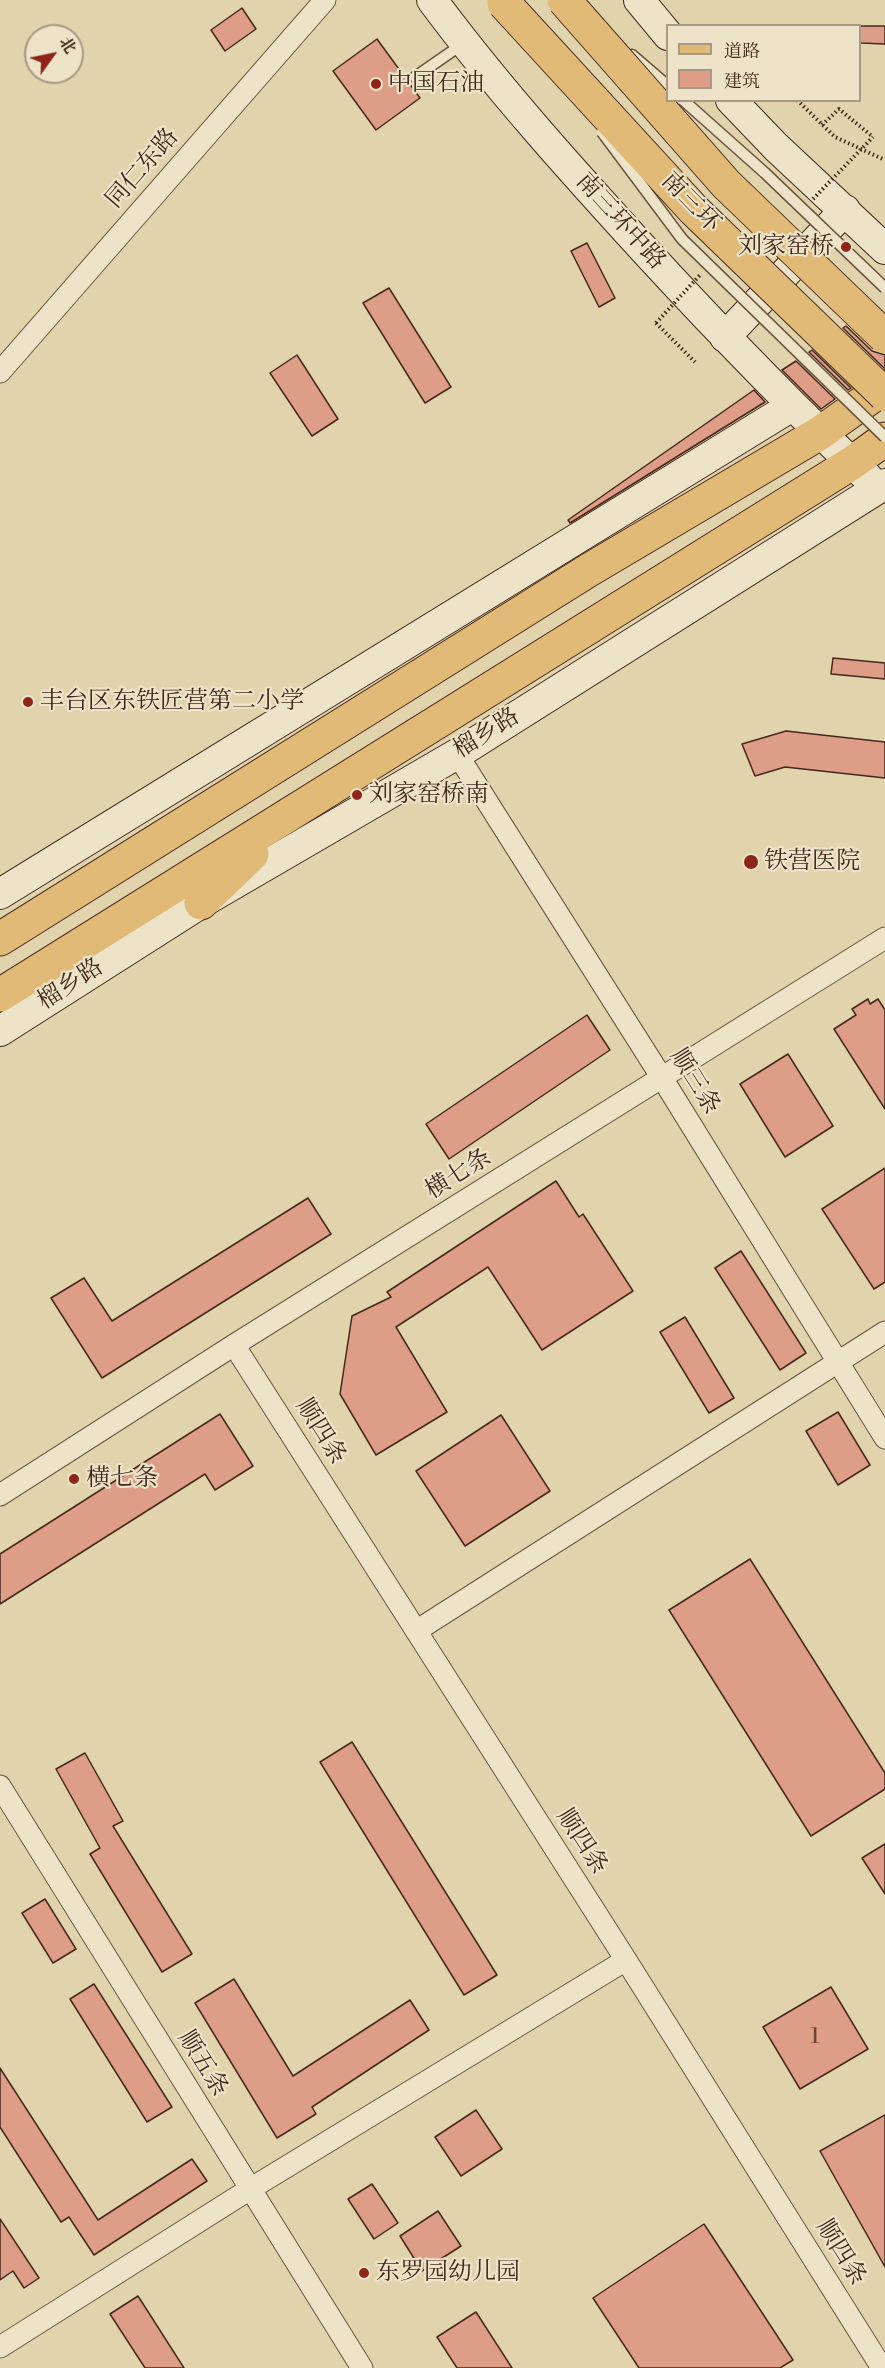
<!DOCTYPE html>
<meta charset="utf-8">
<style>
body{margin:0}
#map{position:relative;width:885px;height:2368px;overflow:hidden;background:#e1d4ac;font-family:"Libre Bodoni","Noto Serif SC",serif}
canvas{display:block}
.legend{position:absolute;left:666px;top:24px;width:195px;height:78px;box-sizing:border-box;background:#ece3c9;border:2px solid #a99883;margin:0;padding:8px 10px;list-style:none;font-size:18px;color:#45281b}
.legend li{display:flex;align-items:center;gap:12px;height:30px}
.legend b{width:30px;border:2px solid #a99883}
.north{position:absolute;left:24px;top:24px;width:60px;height:60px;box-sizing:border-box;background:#ece3c9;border:2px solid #a99883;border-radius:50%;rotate:57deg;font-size:16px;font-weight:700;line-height:24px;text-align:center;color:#45281b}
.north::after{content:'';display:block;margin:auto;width:21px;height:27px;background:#8f2418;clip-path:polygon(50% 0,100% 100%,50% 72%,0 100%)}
</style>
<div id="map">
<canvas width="885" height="2368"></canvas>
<ul class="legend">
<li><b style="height:8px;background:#e0ba76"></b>道路</li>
<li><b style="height:16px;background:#de9d87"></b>建筑</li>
</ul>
<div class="north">北</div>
</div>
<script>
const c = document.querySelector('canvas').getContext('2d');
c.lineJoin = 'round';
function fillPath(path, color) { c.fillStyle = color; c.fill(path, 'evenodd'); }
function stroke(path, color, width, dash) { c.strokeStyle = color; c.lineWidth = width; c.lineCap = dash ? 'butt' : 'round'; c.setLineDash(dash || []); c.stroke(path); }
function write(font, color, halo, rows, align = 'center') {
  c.font = font + ' "Libre Bodoni","Noto Serif SC",serif'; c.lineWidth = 4.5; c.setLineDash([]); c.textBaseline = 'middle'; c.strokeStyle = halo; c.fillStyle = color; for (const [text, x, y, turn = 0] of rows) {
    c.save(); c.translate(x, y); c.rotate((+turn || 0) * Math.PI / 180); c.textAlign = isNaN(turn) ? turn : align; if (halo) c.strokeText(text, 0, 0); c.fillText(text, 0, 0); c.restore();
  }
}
const building = new Path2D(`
 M242,8L256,29L225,51L211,30Z
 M860,26H885V44L860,43Z
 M377,39L420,98L376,130L333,71Z
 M587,243L615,298L599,307L571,251Z
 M389,288L451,387L425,403L363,303Z
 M846,326L872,351L885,355V369L843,328Z
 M812,350L851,388L848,390L809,352Z
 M297,355L338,419L312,436L270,373Z
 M796,361L835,399L821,409L782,370Z
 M754,390L765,402L570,523L568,520Z
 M833,658L885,663V679L831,674Z
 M786,731L885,742V778L785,767L755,776L742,744Z
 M868,999L870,1004L878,999L885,1010V1109L834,1029L856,1015L852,1009Z
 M587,1015L610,1050L449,1159L426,1124Z
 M788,1054L833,1126L785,1157L740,1084Z
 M885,1168V1282L874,1289L822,1209Z
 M556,1181L579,1217L583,1214L633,1291L542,1350L488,1267L396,1327L447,1412L376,1455L340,1394L352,1316L391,1297L387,1292Z
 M308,1198L331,1234L102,1378L51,1298L84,1278L112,1321Z
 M741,1251L806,1353L780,1370L715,1268Z
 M685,1317L734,1398L709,1413L660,1332Z
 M838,1412L870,1465L838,1485L806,1431Z
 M220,1414L253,1466L215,1490L205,1474L0,1604V1554Z
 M501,1415L550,1491L465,1546L416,1471Z
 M750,1559L885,1773V1789L811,1836L669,1610Z
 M352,1742L497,1975L464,1995L320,1762Z
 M85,1753L123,1821L113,1826L192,1954L162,1972L90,1854L100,1848L56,1769Z
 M885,1844V1894L862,1858Z
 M45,1899L76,1949L53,1963L22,1913Z
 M234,1979L293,2076L410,2000L429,2030L312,2107L316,2114L277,2138L195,2003Z
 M94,1984L172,2107L147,2122L70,1999Z
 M831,1987L868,2049L800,2089L763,2027Z
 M0,2068L98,2220L192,2159L207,2181L94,2255L69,2217L61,2222L0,2127Z
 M476,2110L502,2149L461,2176L435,2137Z
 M885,2115V2267L820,2151Z
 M372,2184L398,2223L374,2239L348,2199Z
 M438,2211L461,2246L422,2271L400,2236Z
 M0,2219L39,2278L24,2288L13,2271L0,2280Z
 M704,2224L793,2360L780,2368H639L593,2298Z
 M138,2296L184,2368H145L110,2314Z
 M476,2312L512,2368H457L437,2337Z`);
fillPath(building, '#de9d87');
stroke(building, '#45281b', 1.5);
const lane = new Path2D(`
 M632,55L668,86
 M415,77L464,43`);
const street = new Path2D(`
 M0,372L325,0
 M457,754L662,1078L885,1438
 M234,1345L626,1960L882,2368
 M0,1495L234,1345L885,938
 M416,1631L885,1332
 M0,1786L362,2368
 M0,2347L250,2189L626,1960`);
const secondary = new Path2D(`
 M432,0C499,90 574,173 649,255C720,332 792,407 868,478
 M639,0L668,35
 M731,100L776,147L885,249
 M725,337L845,210
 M0,894L792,406
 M0,1031L201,903L457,754L885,484`);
const primary = new Path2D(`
 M201,903L252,854
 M0,939L589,570L820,433L885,387
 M0,995L852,463L885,439`);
stroke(lane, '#6c533f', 13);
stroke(street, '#6c533f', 23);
stroke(secondary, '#45281b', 32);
stroke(primary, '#45281b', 35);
stroke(new Path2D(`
 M797,100L835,137L885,160
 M822,125L839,109L873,137
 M656,323L695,362`), '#45281b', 4, [1.5, 3]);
stroke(lane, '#ece3c9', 10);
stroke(street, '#ece3c9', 21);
stroke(secondary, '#ece3c9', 30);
stroke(primary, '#e0ba76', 33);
const laneBridge = new Path2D(`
 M683,100L765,173L885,288
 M602,132L682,239L885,437`);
const highwayBridge = new Path2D(`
 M564,0L726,184L885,337
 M504,3L694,210L885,395`);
stroke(laneBridge, '#6c533f', 13, []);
stroke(highwayBridge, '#45281b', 35, []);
stroke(new Path2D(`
 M813,199L873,137
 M656,323L700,275`), '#45281b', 4, [1.5, 3]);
stroke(laneBridge, '#ece3c9', 10);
stroke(highwayBridge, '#e0ba76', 33);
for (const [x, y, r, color] of [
 [376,84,6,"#8f2418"],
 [846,247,6,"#8f2418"],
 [28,702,6,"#8f2418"],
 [357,795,6,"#8f2418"],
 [751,862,8,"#8f2418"],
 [74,1479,6,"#8f2418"],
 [364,2273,6,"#8f2418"]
]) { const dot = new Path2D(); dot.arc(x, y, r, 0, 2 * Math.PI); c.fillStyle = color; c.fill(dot); stroke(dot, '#ece3c9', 2); }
write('21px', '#6b4536', null, [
 ["1",815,2038]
]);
write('24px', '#45281b', '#ece3c9', [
 ["中国石油",388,84],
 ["刘家窑桥",834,247,"right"],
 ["丰台区东铁匠营第二小学",40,702],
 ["刘家窑桥南",369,795],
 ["铁营医院",764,862],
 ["横七条",86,1479],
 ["东罗园幼儿园",376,2273]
], 'left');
write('24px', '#45281b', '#ece3c9', [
 ["同仁东路",143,169,-49],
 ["南三环",690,203,46],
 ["南三环中路",620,222,48],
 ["榴乡路",487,734,-32],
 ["榴乡路",71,985,-33],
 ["顺三条",694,1082,58],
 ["横七条",459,1175,-32],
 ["顺四条",320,1432,58],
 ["顺四条",581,1842,57],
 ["顺五条",202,2064,58],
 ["顺四条",840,2253,58]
]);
</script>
